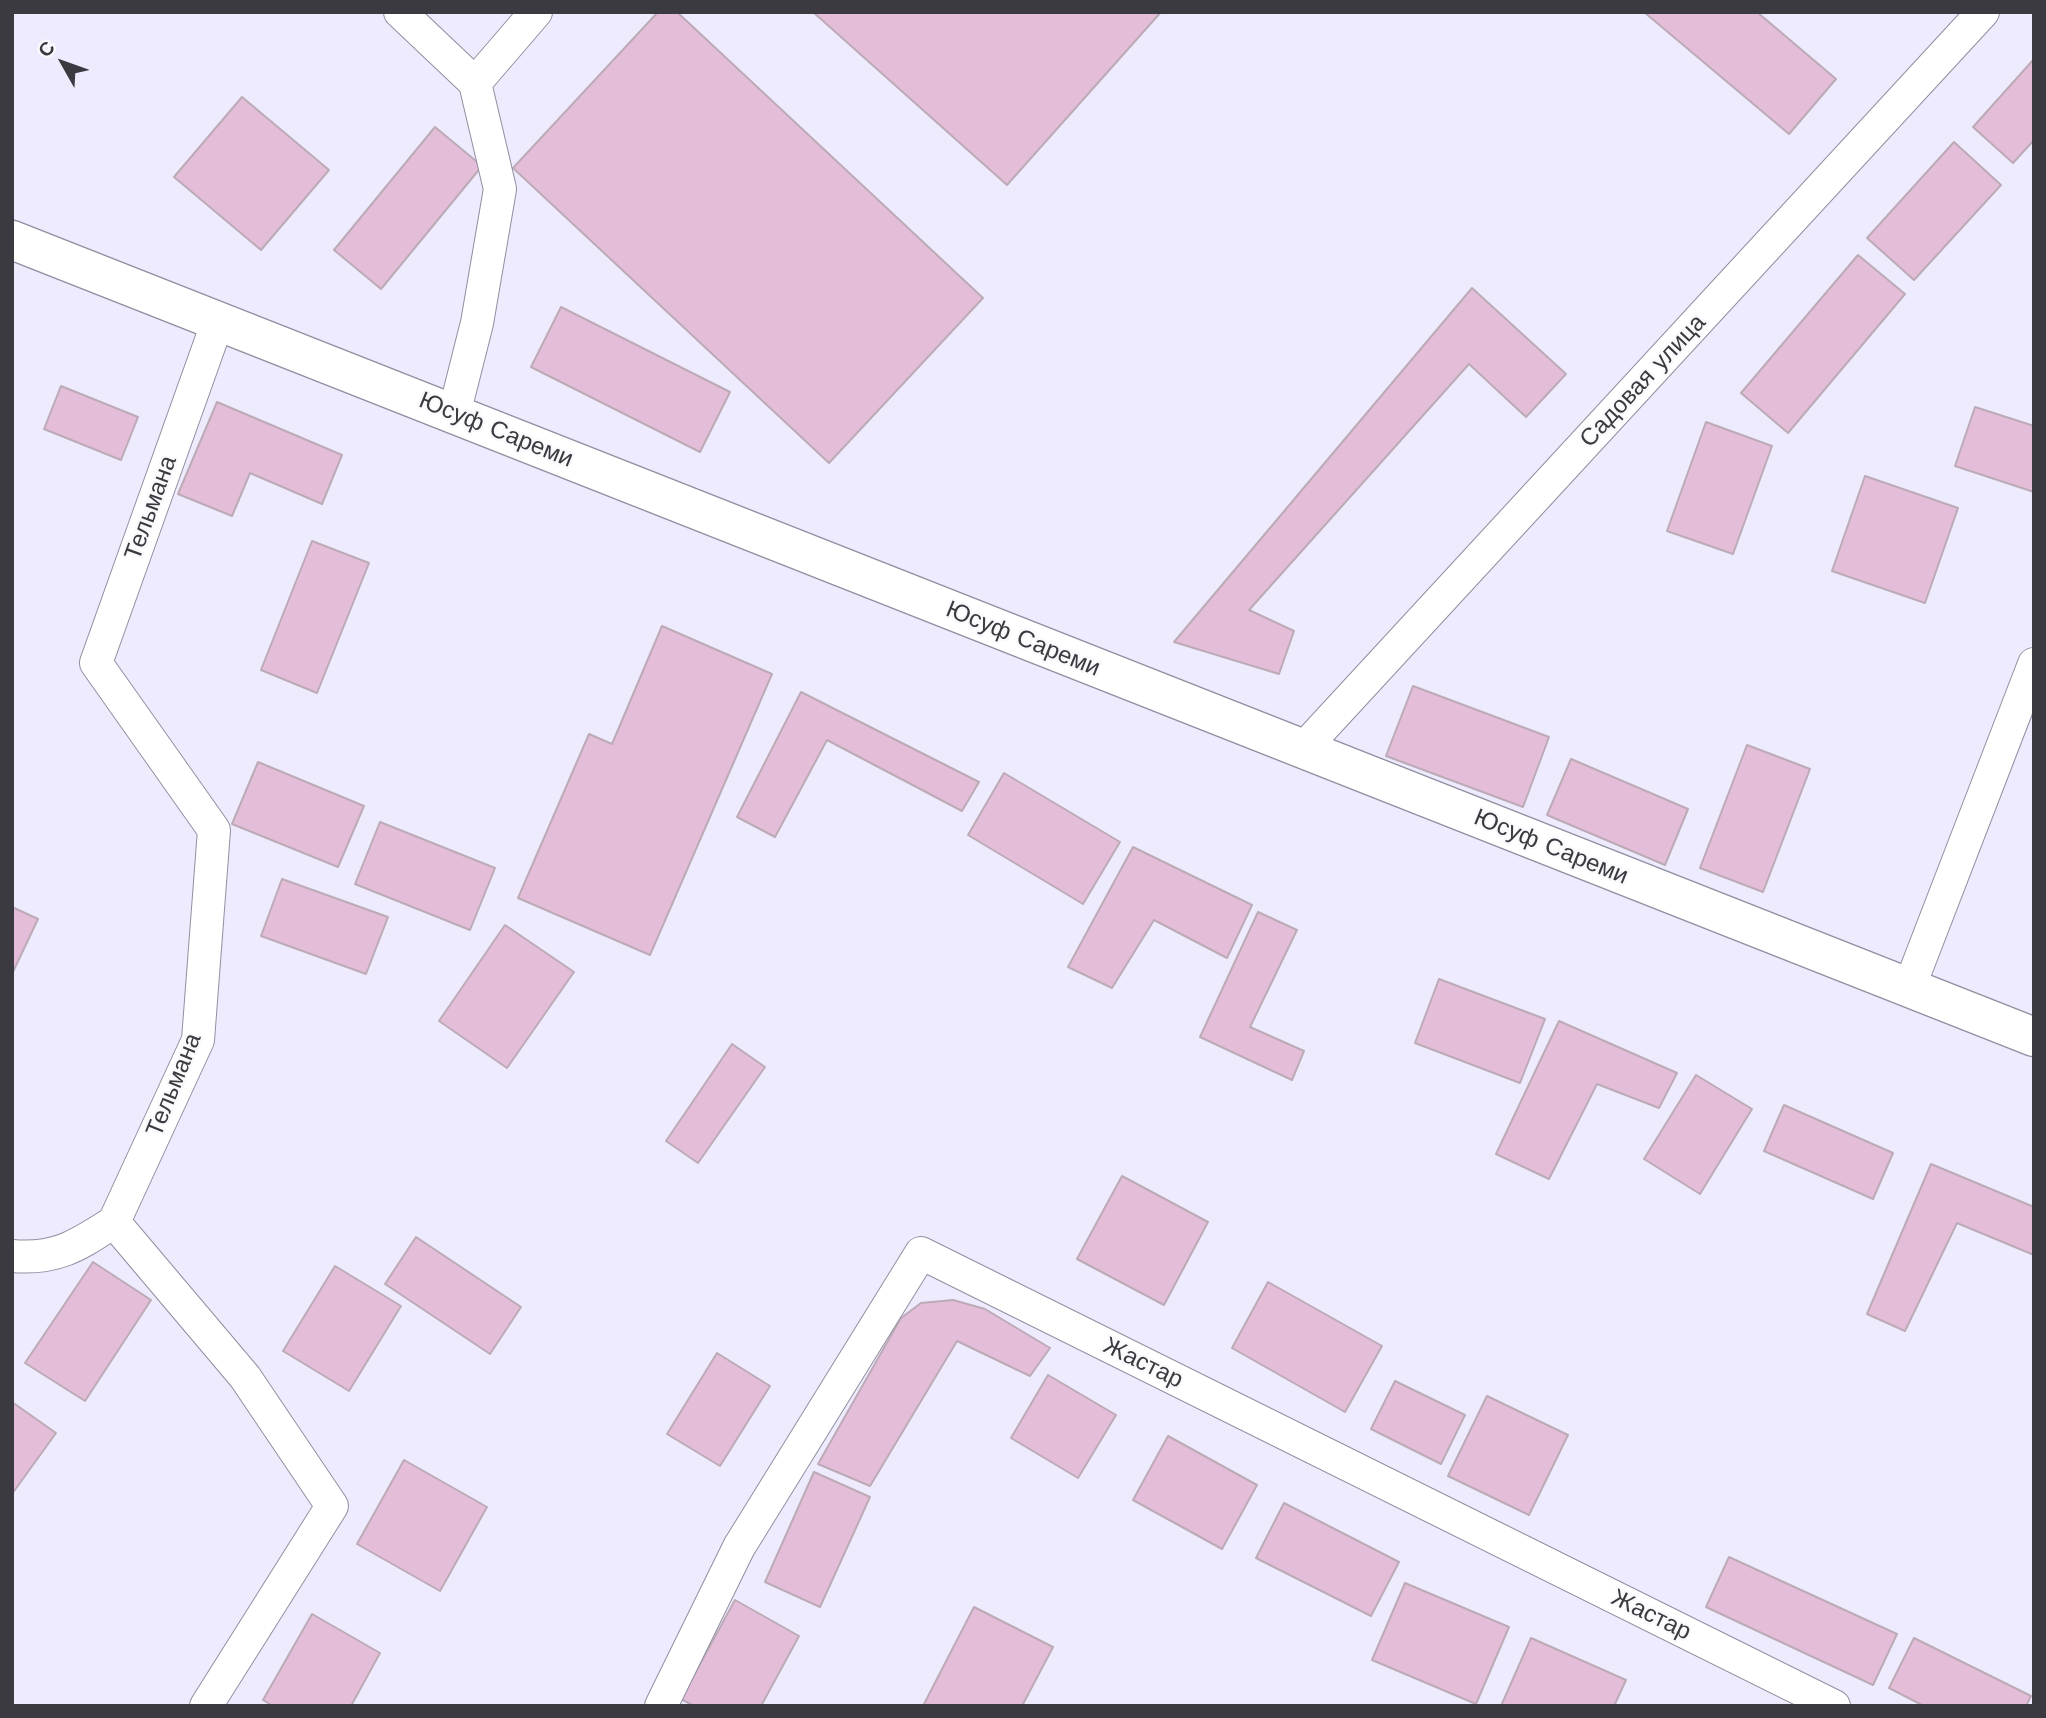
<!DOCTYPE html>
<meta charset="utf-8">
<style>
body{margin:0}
#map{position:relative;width:2046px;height:1718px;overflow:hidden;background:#edebfd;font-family:"Work Sans",sans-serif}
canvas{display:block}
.frame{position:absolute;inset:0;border:14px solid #3b3a41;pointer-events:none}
.north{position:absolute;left:28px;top:28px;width:70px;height:70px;-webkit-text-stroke:5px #fafafd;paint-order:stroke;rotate:310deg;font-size:19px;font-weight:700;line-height:28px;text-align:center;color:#3b3a41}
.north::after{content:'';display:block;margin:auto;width:24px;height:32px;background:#3b3a41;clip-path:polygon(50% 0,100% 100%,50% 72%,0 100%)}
</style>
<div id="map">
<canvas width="2046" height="1718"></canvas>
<div class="frame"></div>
<div class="north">С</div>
</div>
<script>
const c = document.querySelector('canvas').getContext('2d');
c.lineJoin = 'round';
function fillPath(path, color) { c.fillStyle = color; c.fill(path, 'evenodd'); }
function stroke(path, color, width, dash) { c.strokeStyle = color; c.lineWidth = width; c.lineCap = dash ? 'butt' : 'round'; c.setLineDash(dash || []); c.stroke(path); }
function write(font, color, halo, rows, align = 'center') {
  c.font = font + ' "Work Sans",sans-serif'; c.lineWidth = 5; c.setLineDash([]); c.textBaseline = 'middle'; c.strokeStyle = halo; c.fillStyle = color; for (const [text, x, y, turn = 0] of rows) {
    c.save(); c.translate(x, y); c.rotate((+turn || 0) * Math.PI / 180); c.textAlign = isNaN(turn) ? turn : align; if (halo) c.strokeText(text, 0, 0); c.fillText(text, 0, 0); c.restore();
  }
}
const building = new Path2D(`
 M658,12H677L983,298L829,463L513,168Z
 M813,12H1161L1007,185Z
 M1644,12H1757L1836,79L1789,134Z
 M2034,59V140L2013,163L1973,127Z
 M242,97L329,170L261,250L174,177Z
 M435,127L482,166L381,289L334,250Z
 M1954,142L2001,185L1914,280L1867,238Z
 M1858,255L1905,294L1788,433L1741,393Z
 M1472,288L1566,374L1526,417L1469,364L1249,610L1294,631L1279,674L1174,642Z
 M561,307L730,392L700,452L531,367Z
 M61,386L138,417L121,460L44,429Z
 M217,402L342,455L322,504L250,473L232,516L178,494Z
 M1975,407L2034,426V492L1955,466Z
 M1706,422L1772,446L1733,554L1667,531Z
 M1865,476L1958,508L1925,603L1832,571Z
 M312,541L369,563L317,693L261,670Z
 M662,626L772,674L650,955L518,898L589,734L612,744Z
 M1413,686L1549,737L1523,807L1386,756Z
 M801,692L979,782L962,811L827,740L775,837L737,817Z
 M1747,745L1810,769L1763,892L1700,868Z
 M1571,759L1688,809L1665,865L1547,815Z
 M258,762L364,806L338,867L232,824Z
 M1004,773L1120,842L1083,904L968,835Z
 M380,822L495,868L470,930L355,884Z
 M1133,847L1252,905L1227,958L1154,920L1112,988L1068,967Z
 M282,879L388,917L366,974L261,936Z
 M12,907L38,919L12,974Z
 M1258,912L1297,930L1250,1027L1304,1051L1292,1080L1200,1037Z
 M505,925L574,972L507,1068L439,1021Z
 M1439,979L1545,1019L1520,1083L1415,1043Z
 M1559,1021L1677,1073L1659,1108L1597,1084L1549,1179L1496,1154Z
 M732,1044L765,1067L698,1163L666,1141Z
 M1696,1075L1752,1109L1700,1194L1644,1159Z
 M1784,1105L1893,1153L1873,1199L1764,1151Z
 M1931,1164L2034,1207V1255L1957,1223L1905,1331L1867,1314Z
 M1122,1176L1208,1222L1164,1305L1077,1259Z
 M416,1237L521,1307L490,1354L385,1284Z
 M93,1262L151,1300L85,1401L25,1363Z
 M335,1266L401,1306L349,1391L283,1351Z
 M1268,1282L1382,1346L1345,1412L1232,1348Z
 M953,1300L985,1309L1050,1348L1030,1376L957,1341L870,1486L818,1464L901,1318L921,1303Z
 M717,1353L770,1386L720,1466L667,1434Z
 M1048,1375L1116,1415L1078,1478L1011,1438Z
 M1395,1381L1465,1415L1441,1464L1371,1429Z
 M1487,1396L1568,1435L1529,1515L1448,1476Z
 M12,1402L56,1433L12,1494Z
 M1168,1436L1257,1485L1222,1549L1133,1500Z
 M404,1460L487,1507L440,1591L357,1544Z
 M814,1472L870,1497L820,1607L765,1582Z
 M1284,1503L1399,1562L1371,1616L1256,1558Z
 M1729,1557L1897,1634L1873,1685L1706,1607Z
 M1405,1583L1509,1627L1476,1704L1372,1660Z
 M735,1600L799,1636L761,1706H694L681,1699Z
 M974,1607L1053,1647L1022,1706H923Z
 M312,1614L380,1653L351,1706H273L263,1700Z
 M1531,1638L1626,1680L1614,1706H1501Z
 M1914,1638L2031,1696L2026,1706H1924L1889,1688Z`);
fillPath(building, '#e4bed9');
stroke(building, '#bcabb6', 2);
const street = new Path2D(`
 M400,12L475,83L536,12
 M454,414L477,323L500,189L475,83
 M1303,749L1983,12
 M1909,988L2034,664
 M12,1256C57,1260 78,1245 114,1222
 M206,1706L332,1506L245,1377L114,1222L198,1040L214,830L96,663L218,321
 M661,1706L739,1547L921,1253L1834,1706`);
const secondary = new Path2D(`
 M12,240L2034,1037`);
stroke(street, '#918fa0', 34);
stroke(secondary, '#918fa0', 41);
stroke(street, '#fff', 32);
stroke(secondary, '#fff', 38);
write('24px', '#3b3a41', '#fafafd', [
 ["Садовая улица",1643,381,-47],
 ["Юсуф Сареми",496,430,22],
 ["Тельмана",151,508,-70],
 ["Юсуф Сареми",1023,639,22],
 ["Юсуф Сареми",1551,847,22],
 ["Тельмана",174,1085,-68],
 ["Жастар",1143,1363,26],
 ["Жастар",1651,1615,26]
]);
</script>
